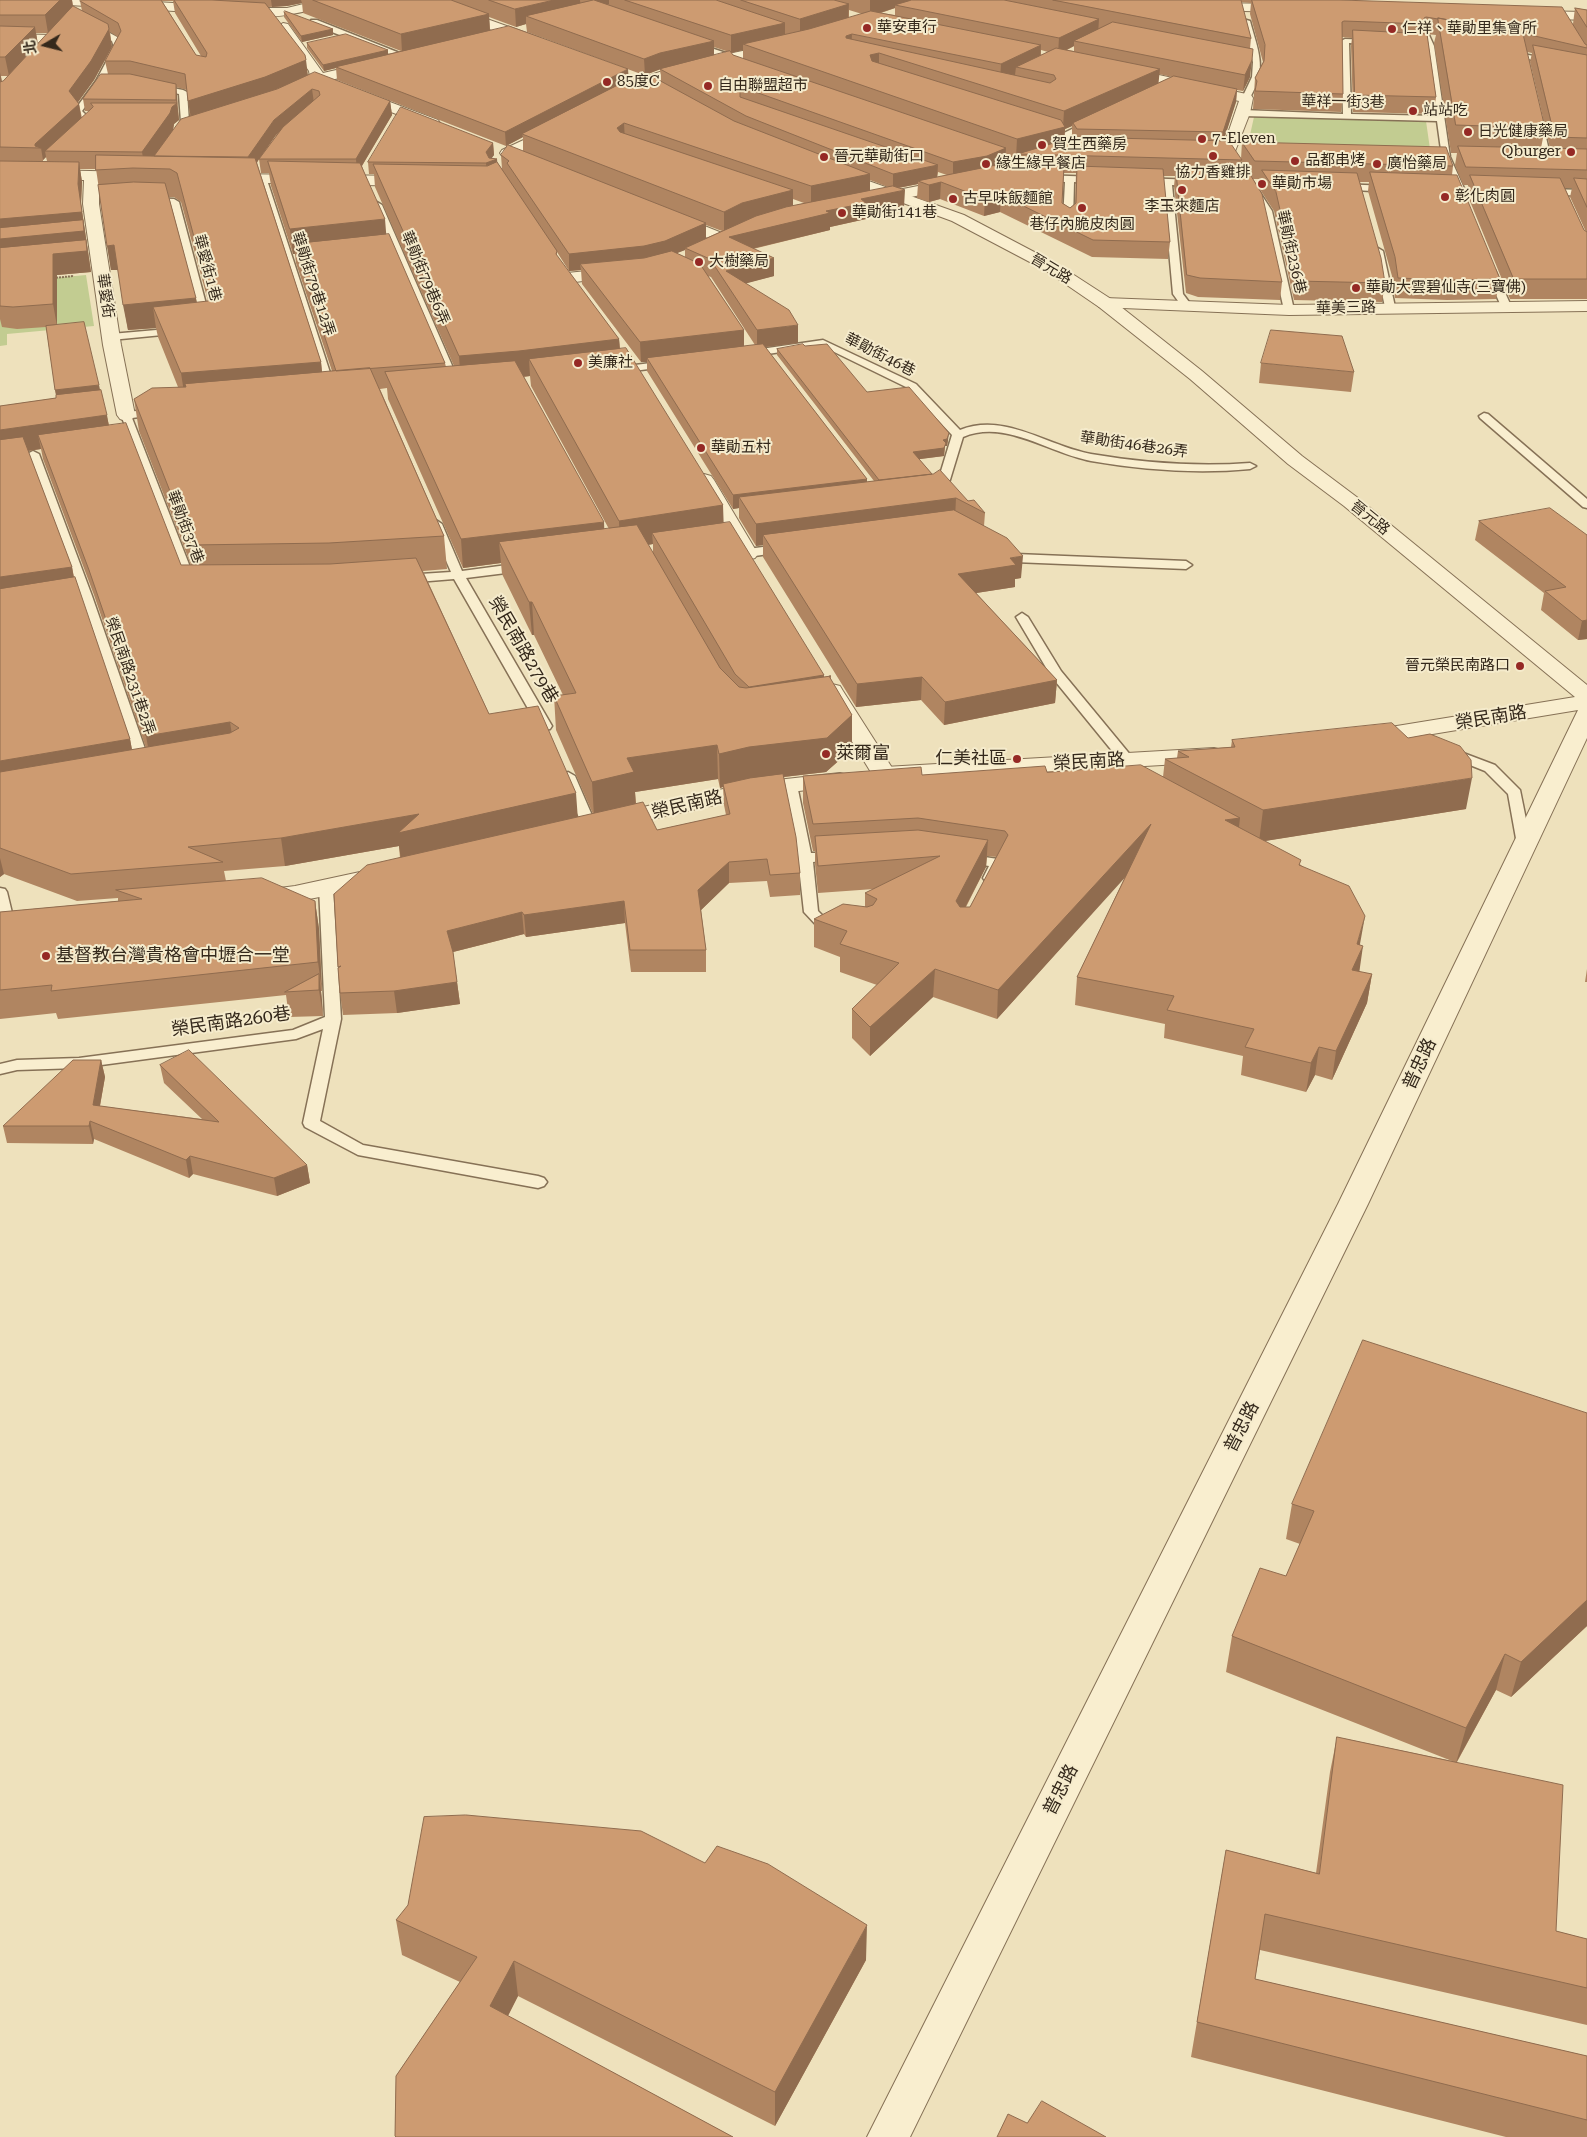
<!DOCTYPE html>
<meta charset="utf-8">
<style>
body{margin:0}
#map{position:relative;width:1587px;height:2137px;overflow:hidden;background:#eee1bc;font-family:"Roboto Serif","Noto Sans TC",serif}
canvas{display:block}
.north{position:absolute;left:20px;top:20px;width:50px;height:50px;-webkit-text-stroke:4px #f5ebcc;paint-order:stroke;rotate:262deg;font-size:14px;font-weight:700;line-height:20px;text-align:center;color:#34281b}
.north::after{content:'';display:block;margin:auto;width:18px;height:22px;background:#34281b;clip-path:polygon(50% 0,100% 100%,50% 72%,0 100%)}
</style>
<div id="map">
<canvas width="1587" height="2137"></canvas>
<div class="north">北</div>
</div>
<script>
const c = document.querySelector('canvas').getContext('2d');
c.lineJoin = 'round';
function fillPath(path, color) { c.fillStyle = color; c.fill(path, 'evenodd'); }
function stroke(path, color, width, dash) { c.strokeStyle = color; c.lineWidth = width; c.lineCap = dash ? 'butt' : 'round'; c.setLineDash(dash || []); c.stroke(path); }
function write(font, color, halo, rows, align = 'center') {
  c.font = font + ' "Roboto Serif","Noto Sans TC",serif'; c.lineWidth = 4; c.setLineDash([]); c.textBaseline = 'middle'; c.strokeStyle = halo; c.fillStyle = color; for (const [text, x, y, turn = 0] of rows) {
    c.save(); c.translate(x, y); c.rotate((+turn || 0) * Math.PI / 180); c.textAlign = isNaN(turn) ? turn : align; if (halo) c.strokeText(text, 0, 0); c.fillText(text, 0, 0); c.restore();
  }
}
fillPath(new Path2D(`
 M1261,116L1426,121L1430,149L1248,144L1254,117Z
 M86,275L94,326L7,334V345L0,346V283Z`), '#c2cc91');
const service = new Path2D(`
 M1243,19L1250,21C1256,44 1266,65 1255,88C1252,93 1251,98 1246,100L1242,98L1252,77L1253,62Z
 M311,20H317L412,58L405,60L311,24Z
 M89,25H95L119,38L122,47L104,81L82,111L94,123L80,135L76,132L85,123L74,111L96,81L114,47L112,41L89,29Z
 M1423,35H1429L1434,46L1450,157L1467,195L1465,197H1459L1457,195L1442,157L1437,121L1243,116L1239,113L1243,110L1343,114L1341,41L1345,39L1373,40L1377,42L1373,44L1349,43L1351,114L1436,116Z
 M690,43H696L735,56L742,65L735,67L729,60L690,47Z
 M1504,50L1587,67V71L1504,54Z
 M152,84L183,90L187,92L189,122L178,139L171,137L181,122L179,94L152,88Z
 M1538,116L1542,119L1551,160L1547,163L1543,160L1534,119Z
 M1090,120L1097,122L1069,136L1077,149L1070,151L1060,135Z
 M985,148L1024,161L1025,163L1021,166L982,153V149Z
 M1229,148L1233,151L1272,211L1294,310L1293,312H1285L1284,310L1262,211L1225,151Z
 M1042,175L1097,177L1101,180L1097,183L1074,182L1073,220L1068,223L1063,220L1065,182L1039,180L1038,178Z
 M263,177L267,180L336,391L335,393L331,394L326,391L259,180Z
 M1142,178L1195,180L1199,183L1195,186L1172,185L1183,294L1192,306L1191,308H1183L1173,294L1163,184L1139,183V179Z
 M1339,184L1390,186L1394,189L1390,192L1336,189L1335,187Z
 M1544,189L1587,190V196L1541,194L1539,192Z
 M149,198L174,199L179,202L211,323L210,325H202L201,323L170,205L146,203L144,201Z
 M377,202L382,205L461,386L460,388L456,389L451,386L372,205Z
 M1378,248L1383,251L1395,307L1390,310L1385,307L1373,251Z
 M1490,267L1495,270L1511,306L1510,308H1502L1501,306L1485,270Z
 M179,328L184,331L183,333L111,340L106,337L111,334Z
 M823,340L916,384L960,430C1005,412 1047,446 1091,454C1144,463 1197,467 1250,463L1256,466L1250,469C1197,474 1143,470 1091,461C1048,453 1006,419 963,437L949,483L934,492H926L924,490L938,481L952,435L908,388L822,346L747,357L742,354L747,351Z
 M668,361L673,364L672,366L618,373L613,370L618,367Z
 M158,409L163,412L162,414L132,418L197,585L191,589L185,585L121,415L126,412Z
 M1484,413L1488,414L1587,499V508L1583,507L1480,418L1479,416Z
 M33,451L39,454L92,596L152,769L150,772H140L138,769L80,596L27,454Z
 M436,520L442,524L462,571L522,563L528,567L522,571L466,578L552,726L550,729L545,730L538,726L454,579L405,583L399,579L405,575L451,572L430,524Z
 M785,544L791,548L789,551L748,557L742,553L748,549Z
 M1003,548L1016,554L1186,561L1192,565L1186,569L1014,562L997,552L999,549Z
 M1022,613L1028,617L1061,671L1132,757L1134,760L1132,763H1122L1051,676L1016,617Z
 M1450,748L1495,765L1520,790L1531,844L1529,847H1519L1517,844L1508,794L1485,771L1445,755L1443,752Z
 M568,772L575,776L597,827L595,830H585L583,827L561,776Z
 M790,781L797,785L811,853H841L843,856L841,859L813,862L818,911L827,920L840,922L843,925L840,928L835,930L818,927L804,912L798,858L783,785Z
 M964,854L998,859L1003,860L1005,863L995,881H985L983,878L989,866L959,861L957,858L959,855Z
 M326,883L331,884L333,887L341,1019L320,1121L363,1145L538,1176L544,1178L547,1182L544,1186L538,1188L358,1155L305,1127L303,1123L323,1029L296,1039L79,1068L17,1070L0,1074V1064L17,1060L79,1058L293,1030L325,1017L319,887L321,884Z
 M0,888L5,889L7,892L13,917L11,920L6,921L0,919Z`);
const minor = new Path2D(`
 M45,0H118L210,5L216,9L210,13L51,4Z
 M320,0H341L339,3C323,7 262,25 250,12L256,8H287Z
 M1205,3L1287,4L1293,8L1287,12L1201,10L1199,7L1201,4Z
 M1530,11L1587,12V20L1525,18L1524,15Z
 M283,23L288,24L323,73L372,62L379,66L377,69L331,80L438,120L440,123L438,126H428L317,84L296,93H286L284,90L286,87L310,77L309,71L277,27Z
 M0,34L53,35L60,39L53,43L0,42Z
 M780,43L787,47L785,50L685,73L623,98L616,94C633,71 749,50 780,43Z
 M1122,67L1251,95L1253,98L1250,113L1234,154H1224L1222,151L1239,101L1117,74L1115,71L1117,68Z
 M556,125L561,126L563,129L561,132L519,153L537,160L539,163L537,166H527L502,156L500,153L502,150Z
 M1054,150L1059,151L1061,154L1059,157L1026,166L997,179L868,206L863,204L860,201L863,198L868,196L988,172L1016,160Z
 M0,169L135,172L140,174L143,177L140,180L135,182L99,181V204L121,345L135,415L132,419L126,421L120,419L117,415L103,345L83,204L84,180L0,179Z
 M225,174L412,176L417,178L420,181L417,184L412,186L220,182L217,179L220,176Z
 M672,213L732,237L734,240L732,243H720L666,221L664,218L666,215Z
 M617,268L623,270L625,273L623,276L567,283L561,281L559,278L561,275L567,273Z
 M1105,298L1289,305L1587,301V311L1289,315L1099,307L1097,303L1099,299Z
 M704,474L711,476L714,480L758,554L755,558L748,560L741,558L738,554L694,480L697,476Z
 M832,684L840,686L843,691L896,774L892,779L884,781L876,779L872,774L821,691L824,686Z`);
const tertiary = new Path2D(`
 M416,0H434L540,38L542,41L535,45L530,44L418,3Z
 M835,169L964,215L1057,264L1111,299L1202,371L1302,456L1358,498L1587,685V738L1368,1204L910,2137H867L1338,1204L1578,710L1366,745L1358,743L1355,738L1358,733L1366,731L1575,697L1344,506L1288,464L1190,379L1099,307L1045,270L952,221L830,176L828,173L830,170Z
 M1214,748L1222,750L1226,755L1222,760L1214,762L885,781L877,779L873,774L877,769L885,767Z
 M840,773L848,775L852,780L848,785L750,797L612,828L603,826L600,821L603,816L750,783Z
 M383,867L392,869L395,874L392,879C357,888 282,910 249,902L245,897L249,892L295,886Z`);
stroke(service, '#867156', 3);
stroke(minor, '#867156', 2);
stroke(tertiary, '#867156', 2);
stroke(new Path2D(`
 M53,278L74,276`), '#867156', 2, [2, 1]);
fillPath(service, '#f9eecf');
fillPath(minor, '#f9eecf');
fillPath(tertiary, '#f9eecf');
fillPath(new Path2D(`
 M0,0H72L73,7L82,11L80,1L81,0H1340L1573,24L1575,8L1587,10V299H1510L1467,194L1468,185H1463L1455,165L1457,153H1451L1434,43L1436,35L1427,34L1436,97L1434,114L1353,112L1351,46L1352,38L1342,37L1343,94L1341,112L1253,109L1255,78L1263,62L1250,14L1251,3L1241,2L1251,38L1250,49V77L1243,91L1237,90L1236,102L1223,141L1241,159L1242,142L1453,166L1452,175L1500,279L1496,299L1447,300L1395,298L1392,276L1368,191L1369,182H1360L1385,283L1382,302L1294,300L1274,211L1259,188L1260,179H1253L1241,161L1240,171L1282,282L1280,300L1198,297L1186,293L1174,186L1175,176H1163L1170,242L1168,259L1092,257L1000,212L984,216L940,199L929,202L917,198L918,184L898,188L904,207L866,215V219L830,227V230L753,249L774,276L746,283L798,343L765,347L867,479V482L874,481L777,355V349L805,346L867,392L948,440L947,446H945L944,456L919,459L932,474L985,513L984,526L1021,578L1015,579V587L976,593L1057,680L1055,703L944,725L921,700L856,707L763,557V545L756,546L739,518V508L733,509L647,371V362H641L582,284L581,270L569,271L557,252V256L619,339L620,348L723,505V523L824,677L831,676V680L852,715V749L826,772L784,777L800,873V895L770,897L767,881L729,883L701,910L706,950V972H631L625,923L526,937L524,934L453,952L460,1004L397,1013L343,1015L340,993L334,894L400,858L399,846L285,866L224,871L226,881L315,901L319,929L322,991H321L323,1016L289,1017L286,995L58,1019L56,1013L0,1019V912L118,901V898L77,901L4,874L0,877V406L56,398V395L46,327L17,329L2,327L0,319ZM162,1H173L175,13L201,56L196,55ZM302,3L303,13L401,51L388,54V50L307,43V48L324,71L336,68L337,80L506,146L523,137V151L501,155L502,169L497,162V159L491,158L494,155L493,143L368,162L369,174H374L375,187L454,366L446,367L445,363L386,235L362,166L392,115L390,101L308,76L268,7L287,6ZM895,8V15L881,13ZM849,10L862,14L849,18ZM489,17L516,27L526,24L527,32L641,74L628,80L490,30ZM110,32L118,37L105,61L108,74L83,99L85,111H90L82,118L79,104L78,102L94,80L112,47ZM36,33H48L38,44ZM1074,46V51L1067,50ZM714,47L729,52L714,56ZM743,50V59L733,55L731,53ZM1041,50L1048,52L1041,55ZM1527,52L1532,53L1530,62L1550,148H1541L1545,128ZM660,69L661,81L648,74ZM1159,74L1172,77L1158,83ZM1,76H8L2,82ZM176,87L187,90L190,116L173,130L174,124L179,120ZM1072,126V138L1064,140L1065,129ZM279,132L260,158L276,135ZM1005,154L1016,158L1018,157V165H1000L1005,163ZM46,157L47,161H43V160ZM259,159L261,173H269L271,186L293,254H295L296,263L332,371L322,372L321,362L257,163ZM80,169H96L111,270H118L128,330L156,328L158,337L178,387L134,399L139,431L191,565H181L109,425L100,390L57,325V275L91,272L81,204L82,182ZM938,172L947,175L937,177ZM1064,173H1076L1075,204L1070,208L1062,203ZM870,180L888,187L870,191ZM1565,188H1572L1570,197L1586,232L1584,230ZM169,197H174L181,202L208,301L197,303ZM793,199L804,203L793,206ZM706,225L722,231L706,238ZM685,250V257L676,253ZM708,276L711,277L755,345L744,346V330ZM530,376L531,386L609,529H604L524,377ZM387,388L388,399L463,568L501,563L502,574L532,635H534L563,695L554,696L556,730L593,814L578,817L489,714L423,571L447,569L444,536L380,389ZM41,449L43,459L94,595L146,748L132,750L130,739L74,577L72,567L28,451ZM653,544V553L648,545ZM718,779L720,788L723,787L724,805L726,815L657,830L636,804L635,792Z
 M284,12L333,29V35L302,42L284,17Z
 M1261,363L1354,372L1351,392L1259,383Z
 M1479,521L1587,535V639L1578,640L1541,610L1544,593L1475,540Z
 M1232,740L1466,809L1264,841L1301,865L1360,945L1359,972L1372,974L1367,1003L1332,1080L1315,1075L1306,1092L1241,1075L1243,1056L1164,1038L1165,1024L1075,1005L1077,977L1126,875L997,1019L933,997L870,1056L852,1038V1009L877,985L840,972V957L814,947V919L865,907V893L874,889L818,893L815,864V851H813L803,803V776L922,775L1047,772L1163,777L1165,759L1177,758L1178,751L1231,747ZM987,856L997,857L970,907H966L986,867Z
 M1587,969V982H1585Z
 M101,1060L105,1077L100,1106L202,1119L164,1083L160,1065L307,1165L310,1183L277,1196L193,1174L189,1178L94,1139L93,1144L7,1143L3,1126Z
 M1363,1340L1587,1626L1511,1697L1496,1690L1457,1762L1556,1931L1587,1939V2025L1260,1950L1255,1979L1587,2056V2137H1506L1191,2057L1226,1850L1316,1873L1330,1772L1337,1737L1452,1761L1226,1672L1232,1636L1286,1576L1300,1544L1286,1539L1292,1504Z
 M396,1920L866,1960L775,2126L518,1996L508,2016L733,2137H395L396,2076L460,1982L402,1955Z`), '#b08561');
fillPath(new Path2D(`
 M60,0H72L73,7L48,33L45,15Z
 M271,0H301L302,3L287,6L272,7Z
 M554,0H580L581,12L526,16V24L516,27L515,9Z
 M595,0H609V4L595,7Z
 M870,0H910V4L895,5V8L870,16Z
 M849,4L848,22L800,37V19Z
 M489,14L490,32L402,52L401,34Z
 M1099,19L1098,35L1074,41V46L1058,54L1059,38Z
 M785,23V41L743,44V50L731,53V35Z
 M35,27L38,45L9,76L5,57Z
 M109,29L112,47L94,80L73,109L79,104L82,123L45,151L46,157L43,160L41,148H35V144Z
 M333,29V35L302,42L301,36Z
 M852,34L851,51L846,38V36Z
 M714,41V57L661,69L645,75L644,59L660,53Z
 M1041,45L1040,63L1016,67L1015,75L1000,82L1001,64Z
 M388,50V56L336,67V68L324,71L323,65Z
 M879,53V71L870,73V55Z
 M306,60L308,76L267,93L191,118L188,101Z
 M1252,60L1250,77L1243,91L1245,75Z
 M628,69L629,83L522,134L523,137L506,146L505,132Z
 M1160,69L1158,87L1073,123L1072,126L1065,129L1064,145L1018,154V157L1016,158L1017,139L1063,127L1064,111Z
 M0,72L2,83L0,86Z
 M176,84L177,96L178,111L176,100Z
 M312,89L314,103L276,135L250,172L248,157L274,120Z
 M1237,89L1236,102L1222,146L1223,132Z
 M390,101L392,115L357,174L356,159Z
 M177,103L179,120L174,124L173,130L145,169L142,152L172,107Z
 M624,123L625,142L617,128Z
 M493,143L494,155L489,162L497,159L498,171L487,175L486,163V152Z
 M1006,148L1005,163L986,170L953,177V162Z
 M79,162L82,182L81,204L91,272L57,275V326L53,304L0,260V219L78,184Z
 M938,165L937,180L918,181V184L893,189V174Z
 M870,174V194L811,206V186Z
 M941,182L940,199L929,202V185Z
 M793,190V209L724,232V212L742,203Z
 M905,190L904,207L866,215V219L830,227V230L730,254L729,237L826,211L861,199Z
 M1001,195L1000,212L984,216L985,199Z
 M385,219L387,244H294L295,254H293L290,229Z
 M706,223V240L685,248V250L665,258L580,264L581,270L569,271V254Z
 M114,245L118,270H111L107,246Z
 M774,258V276L729,288L726,271Z
 M196,298L200,323L153,307L156,328L128,330L123,305Z
 M798,325V343L757,348V330Z
 M744,330V350L647,358V362H641L640,342Z
 M619,339L621,365L529,359L530,376L461,382L459,356Z
 M321,362L324,393L186,387L185,384L188,405H186L181,373Z
 M99,385L102,399L58,404L55,390Z
 M107,415L111,439L38,435L41,449L0,455V430Z
 M949,433L948,440L947,446H945L944,456L913,460V452L943,440Z
 M867,479V493L739,497V508L733,509V495Z
 M956,498L955,519L763,535V545L756,546V524Z
 M723,505L724,533H652L653,544L620,549L619,521Z
 M604,522L605,550L499,542L501,563L463,568L461,539Z
 M1023,556L1021,578L1015,579V587L957,596L958,574L1010,558Z
 M72,567L76,591L0,603V577Z
 M529,602H532L534,635H532Z
 M1587,620V639L1578,640L1582,621Z
 M824,675V698L750,710L749,687Z
 M922,677L921,700L856,707L857,684Z
 M1057,680L1055,703L944,725L945,702Z
 M852,715V749L826,772L723,784V787L720,788L719,754Z
 M230,722L234,748L151,763L146,736Z
 M130,739L135,766L0,789V761Z
 M717,745L718,779L635,792L636,807L594,816L592,782L627,758Z
 M1472,778L1466,809L1259,842L1263,810Z
 M576,793L578,820L401,860L399,846L285,866L281,838L419,814Z
 M1240,818L1237,845L1225,820Z
 M1151,824L1149,851L997,1019L998,990Z
 M988,840L986,867L954,929L956,901Z
 M0,858L4,874L0,877Z
 M729,862V883L699,912L698,890Z
 M315,901L319,929L322,991L318,962Z
 M624,901L625,923L526,937L524,915Z
 M522,912L524,934L449,953L447,931Z
 M1365,916L1360,944L1353,968L1363,946L1359,974L1347,998L1357,944Z
 M935,969L933,997L870,1056V1027Z
 M319,974L322,1000L323,1016L319,990Z
 M1372,974L1367,1003L1332,1080L1336,1051Z
 M457,982L460,1004L397,1013L394,991Z
 M1319,1047L1315,1075L1306,1092L1311,1063Z
 M101,1060L105,1077L97,1122L93,1105Z
 M90,1121L94,1139L93,1144L89,1126Z
 M190,1156L193,1174L189,1178L186,1160Z
 M307,1165L310,1183L277,1196L274,1178Z
 M1587,1596V1626L1511,1697L1521,1662Z
 M1505,1654L1496,1690L1456,1763L1466,1728Z
 M867,1925L866,1960L775,2126V2092Z
 M514,1961L518,1996L495,2041L490,2006Z`), '#906c4f');
const building = new Path2D(`
 M0,0H60L45,15H0Z
 M81,0H161L196,55L206,57L207,53L174,0H212L265,3L305,55L306,60L265,77L188,101L185,74L130,61H105L121,31L118,23L80,1Z
 M313,0H451L489,14L401,34Z
 M489,0H554L515,9Z
 M594,0L714,41L660,53L644,59L526,16Z
 M625,0H716L785,23L731,35Z
 M741,0H834L849,4L800,19Z
 M912,0H1004L1099,19L1059,38L895,5Z
 M1053,0H1241L1251,38Z
 M1252,0H1340L1562,7L1585,44L1587,45V48L1526,34L1438,18V19L1426,17L1424,18L1425,24L1344,21L1342,22L1343,94L1255,91L1257,81L1255,78L1264,61L1265,45Z
 M73,6L108,24L109,29L91,61L69,91L79,104L35,144V146L41,148L0,147V82L3,81Z
 M1575,8L1587,10V27Z
 M285,11L333,29L301,36L284,12Z
 M871,11L1041,45L1001,64L852,34L846,36V38L1050,83L1056,79L1054,75L1016,67L1056,48L1160,69L1064,111L879,53L870,55L872,61L1061,120L1065,127L1017,139L743,44L809,29Z
 M1438,18L1523,34L1545,128L1456,125Z
 M1113,22L1253,49L1252,60L1245,75L1074,41Z
 M0,26L35,27L5,57H0Z
 M509,26L628,69L505,132L336,67Z
 M1353,30L1427,34L1436,97L1355,95Z
 M346,34L388,50L323,65L307,43Z
 M1533,45L1587,55V138L1555,137Z
 M730,51L733,55L1006,148L987,156L953,162L747,89L740,90V97L938,165L893,174L746,116L660,69Z
 M315,72L390,101L356,159H259L283,127L320,95L319,91L312,89L274,120L248,157L154,156L181,119L277,89Z
 M644,72L734,121L870,174L811,186L624,123L617,128L620,132L793,190L742,203L724,212L522,134Z
 M101,74H130L176,84V100L83,99Z
 M1174,76L1237,89L1223,132L1077,129L1073,123Z
 M91,103H177L172,107L170,113L142,152L45,151L91,109L93,107Z
 M401,107L493,143L486,152L489,158L497,159L486,163L368,162Z
 M1074,137L1229,141L1242,160L1018,154Z
 M1242,142L1446,147L1453,166L1255,161Z
 M508,145L706,223L665,241L644,246L569,254L507,163L509,161L501,155Z
 M1458,146L1587,149V170L1466,167Z
 M96,155L255,158L321,362L181,373L153,307L208,301L210,297L177,173L170,169L133,168L96,170Z
 M0,161L79,162L78,184L82,212L0,219Z
 M268,161L360,163L385,219L290,229Z
 M497,162L557,251L556,254L619,339L519,351L459,356L373,164L487,166Z
 M997,165L1064,166L1062,203L1070,208L1076,203L1077,166L1163,169L1170,242L1093,240L1001,195L985,199L941,182L929,185L918,181Z
 M1176,169L1248,171L1262,194L1282,282L1200,278L1187,275Z
 M1262,170L1357,173L1381,258L1385,283L1296,281L1276,192Z
 M1370,172L1457,175L1500,279L1450,280L1398,278L1395,257Z
 M1470,175L1560,178L1584,230L1587,232V279H1514Z
 M1574,178L1587,179V207Z
 M134,182L165,183L196,298L123,305L114,245L107,246L98,185Z
 M893,186L905,190L861,199L866,203L826,211L830,213L729,237L774,258L726,271L789,310L798,325L757,330L710,259L685,248L756,216L786,207Z
 M83,220L84,231L0,239V228Z
 M389,234L445,363L336,371L294,244Z
 M86,240L87,251L53,254V304L13,307L0,306V248Z
 M672,251L700,264L744,330L640,342L580,264L644,258Z
 M84,322L99,385L55,390L46,326Z
 M1271,330L1342,336L1354,372L1261,363Z
 M763,344L867,479L733,495L647,358Z
 M803,344L805,346L827,344L867,392L909,387L949,433L947,439L943,440L946,443L944,448L913,452L932,474L879,480L777,349Z
 M626,348L723,505L619,521L529,359Z
 M515,361L604,522L461,539L385,372Z
 M370,368L444,536L329,543L191,545L134,399L152,388L186,387L185,384Z
 M101,390L107,415L0,430V406L56,398V395Z
 M126,423L181,565L330,564L416,558L489,714L538,706L576,793L398,833L419,814L281,838L188,847L223,862L71,874L0,848V772L230,733L239,728L230,722L146,736L89,570L38,435Z
 M23,437L72,567L0,577V440Z
 M940,470L968,501L974,500L985,513L956,498L756,524L739,497L933,474Z
 M1550,508L1587,535V620L1582,621L1545,591L1566,587L1479,521Z
 M954,510L1007,538L1023,556L1010,558L1016,565L958,574L1057,680L945,702L922,677L857,684L763,535Z
 M730,522L824,675L749,687L735,674L652,533Z
 M637,525L720,668L739,687L746,688L831,676H829L852,715L827,738L749,747L719,754L717,745L627,758L634,772L592,782L554,696L576,693L532,602H529L499,542Z
 M75,577L130,739L0,761V589Z
 M1392,723L1408,738L1430,734L1460,746L1471,760L1472,778L1263,810L1165,759L1189,757L1178,751L1235,747L1232,740Z
 M1141,765L1240,818L1225,820L1301,860L1299,865L1349,886L1365,916L1357,944L1363,946L1352,970L1372,974L1336,1051L1319,1047L1311,1063L1245,1047L1254,1029L1167,1010L1174,996L1077,977L1151,824L998,990L935,969L870,1027L852,1009L899,963L840,944L847,931L814,919L843,904L867,907L873,905L877,899L865,893L940,856L818,866L815,836L918,830L988,840L956,901L960,907H970L1008,835L1005,831L918,818L813,824L803,776L921,767L922,775L1045,766L1047,772Z
 M783,774L796,837L800,873L770,875L767,859L729,862L698,890L706,950H630L624,901L524,915L522,912L447,931L453,952L457,982L394,991L340,993L338,968L341,966L338,967L334,894L367,865L643,802L657,830L730,814L723,784L750,778Z
 M262,878L315,901L318,962L51,991L52,985L0,990V912L142,899L116,890Z
 M319,974V990L285,992Z
 M189,1050L307,1165L274,1178L190,1156L186,1160L90,1121L89,1126H3L73,1060H101L93,1105L219,1122L160,1065Z
 M1363,1340L1587,1413V1600L1521,1662L1505,1654L1466,1728L1232,1636L1260,1568L1286,1576L1314,1511L1292,1504Z
 M1337,1737L1563,1785L1556,1931L1587,1939V1988L1265,1914L1255,1979L1587,2056V2120L1197,2022L1226,1850L1319,1874Z
 M466,1815L641,1831L705,1863L717,1846L768,1864L867,1925L775,2092L514,1961L490,2006L733,2137H396L395,2136L396,2076L477,1957L396,1920L408,1905L424,1817Z
 M1042,2101L1106,2137H997L1008,2114L1027,2123Z`);
fillPath(building, '#cd9b71');
stroke(building, '#906c4f', 1);
for (const [x, y, r, color] of [
 [867,28,5,"#952925"],
 [1392,29,5,"#952925"],
 [607,82,5,"#952925"],
 [708,86,5,"#952925"],
 [1413,111,5,"#952925"],
 [1468,132,5,"#952925"],
 [1202,139,5,"#952925"],
 [1042,145,5,"#952925"],
 [1571,152,5,"#952925"],
 [1213,156,5,"#952925"],
 [824,157,5,"#952925"],
 [1295,161,5,"#952925"],
 [986,164,5,"#952925"],
 [1377,164,5,"#952925"],
 [1262,184,5,"#952925"],
 [1182,190,5,"#952925"],
 [1445,197,5,"#952925"],
 [953,199,5,"#952925"],
 [1082,208,5,"#952925"],
 [842,213,5,"#952925"],
 [699,262,5,"#952925"],
 [1356,288,5,"#952925"],
 [578,363,5,"#952925"],
 [701,448,5,"#952925"],
 [1520,666,5,"#952925"],
 [826,754,5,"#952925"],
 [1017,759,5,"#952925"],
 [46,956,5,"#952925"]
]) { const dot = new Path2D(); dot.arc(x, y, r, 0, 2 * Math.PI); c.fillStyle = color; c.fill(dot); stroke(dot, '#f5ebcc', 2); }
write('15px', '#34281b', '#f5ebcc', [
 ["華安車行",877,28],
 ["仁祥、華勛里集會所",1402,29],
 ["85度C",617,82],
 ["自由聯盟超市",718,86],
 ["站站吃",1423,111],
 ["日光健康藥局",1478,132],
 ["7-Eleven",1212,139],
 ["賀生西藥房",1052,145],
 ["Qburger",1561,152,"right"],
 ["晉元華勛街口",834,157],
 ["品都串烤",1305,161],
 ["緣生緣早餐店",996,164],
 ["廣怡藥局",1387,164],
 ["協力香雞排",1213,173,"center"],
 ["華勛市場",1272,184],
 ["彰化肉圓",1455,197],
 ["古早味飯麵館",963,199],
 ["李玉來麵店",1182,207,"center"],
 ["華勛街141巷",852,213],
 ["巷仔內脆皮肉圓",1082,225,"center"],
 ["大樹藥局",709,262],
 ["華勛大雲碧仙寺(三寶佛)",1366,288],
 ["美廉社",588,363],
 ["華勛五村",711,448],
 ["晉元榮民南路口",1510,666,"right"]
], 'left');
write('15px', '#34281b', '#f5ebcc', [
 ["華祥一街3巷",1343,102,1],
 ["華勛街236巷",1291,252,77],
 ["華愛街1巷",207,268,75],
 ["晉元路",1051,269,31],
 ["華勛街79巷6弄",425,278,67],
 ["華勛街79巷12弄",313,284,72],
 ["華愛街",105,296,82],
 ["華美三路",1346,308,-1],
 ["華勛街46巷",880,355,27],
 ["華勛街46巷26弄",1134,445,8],
 ["晉元路",1370,518,39],
 ["華勛街37巷",185,527,69],
 ["榮民南路231巷2弄",130,676,71]
]);
write('18px', '#34281b', '#f5ebcc', [
 ["榮民南路279巷",523,650,60],
 ["榮民南路",1491,718,-9],
 ["榮民南路",1089,762,-3],
 ["榮民南路",687,805,-13],
 ["榮民南路260巷",231,1022,-8],
 ["普忠路",1420,1064,-65],
 ["普忠路",1242,1427,-63],
 ["普忠路",1061,1790,-63]
]);
write('18px', '#34281b', '#f5ebcc', [
 ["萊爾富",836,754],
 ["仁美社區",1007,759,"right"],
 ["基督教台灣貴格會中壢合一堂",56,956]
], 'left');
</script>
